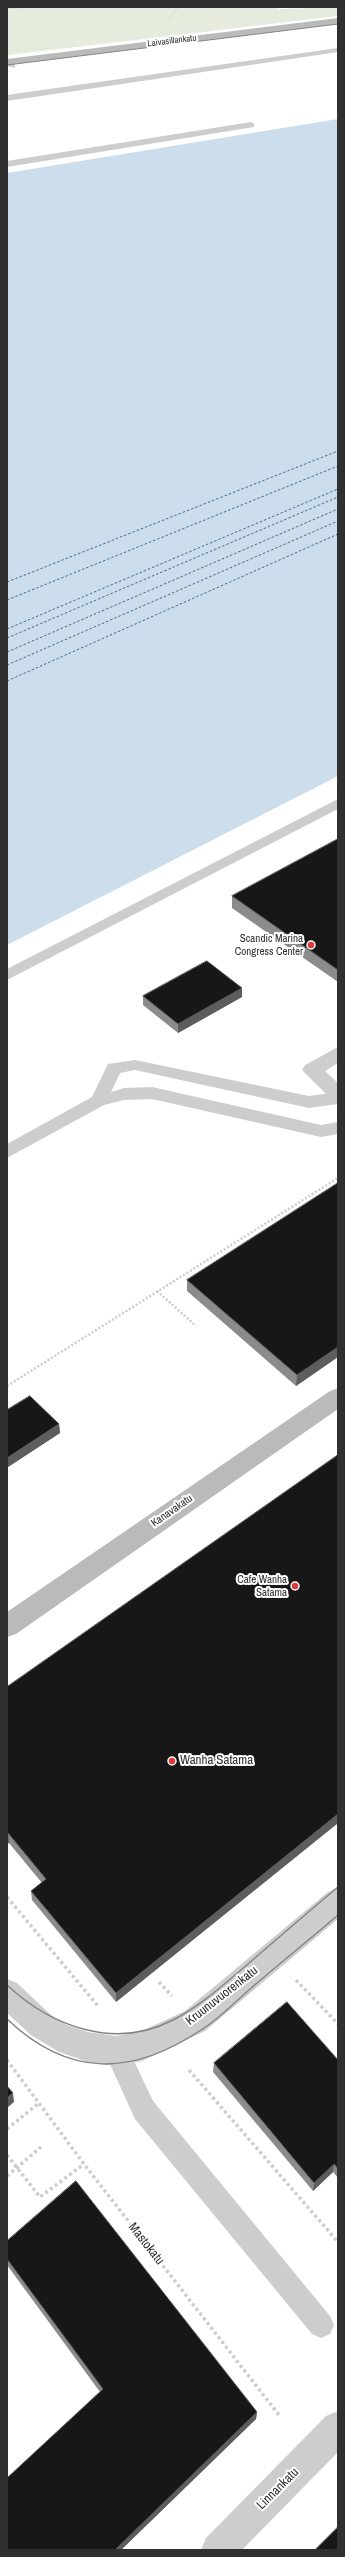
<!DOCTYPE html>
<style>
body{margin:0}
#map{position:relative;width:345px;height:2557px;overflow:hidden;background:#fff;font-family:"Archivo Narrow",sans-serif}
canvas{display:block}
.frame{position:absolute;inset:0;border:8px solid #303030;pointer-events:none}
</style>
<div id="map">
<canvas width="345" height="2557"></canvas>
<div class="frame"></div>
</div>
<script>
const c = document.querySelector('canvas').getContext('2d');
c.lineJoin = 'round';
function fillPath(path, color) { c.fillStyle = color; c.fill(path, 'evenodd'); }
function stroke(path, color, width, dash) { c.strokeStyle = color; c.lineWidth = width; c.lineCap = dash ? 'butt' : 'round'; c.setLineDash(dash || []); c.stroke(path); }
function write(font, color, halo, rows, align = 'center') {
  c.font = font + ' "Archivo Narrow",sans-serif'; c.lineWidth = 4; c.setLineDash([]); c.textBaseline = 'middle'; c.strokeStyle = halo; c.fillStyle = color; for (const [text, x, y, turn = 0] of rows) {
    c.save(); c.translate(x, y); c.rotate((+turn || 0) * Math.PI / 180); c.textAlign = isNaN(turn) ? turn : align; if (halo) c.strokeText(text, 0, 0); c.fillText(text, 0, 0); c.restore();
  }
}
fillPath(new Path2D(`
 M7,7H275L279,9L338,7V16L9,55H7Z`), '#e5ecde');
fillPath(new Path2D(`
 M338,119V776L7,945V173Z`), '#ccddeb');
stroke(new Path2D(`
 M7,582L338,451
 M7,600L338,466
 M7,629L338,489
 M7,638L338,497
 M7,652L338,509
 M7,665L338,521
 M7,681L338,534`), '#406b8f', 1, [2.5, 2]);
stroke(new Path2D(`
 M231,7L253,8
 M7,9L30,7
 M169,20L178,7`), '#cdcdcd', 1, [1, 1]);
stroke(new Path2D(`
 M157,1291L196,1326
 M7,1386L338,1178`), '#cdcdcd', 2.5, [2, 2]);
stroke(new Path2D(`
 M7,1897L98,2006
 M296,1980L338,2024
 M159,1982L172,1996
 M7,2060L84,2164L279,2415
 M189,2070L338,2242
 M7,2129L39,2103
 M7,2155L40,2197L84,2164
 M7,2176L41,2147`), '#cdcdcd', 3.5, [3, 3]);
fillPath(new Path2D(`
 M338,48V52L7,101V95Z
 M7,59L15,64V68L7,66Z
 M251,122L254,123V127L7,167V161Z
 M338,799V809L7,980V969Z
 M135,1060L309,1096L338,1092V1104L309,1108L135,1070L120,1073L111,1092L124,1088L152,1087L321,1125L338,1122V1134L321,1137L152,1099L124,1100L104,1105L7,1158V1144L92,1097L108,1064Z
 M116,2039L125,2042L153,2101L330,2316L334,2325L330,2334L321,2338L312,2334L135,2119L104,2051L107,2042Z`), '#cdcdcd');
fillPath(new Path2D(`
 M338,1047V1063L325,1071L338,1083V1101L331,1099L302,1070L305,1065Z
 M338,1888V1919L205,2031L142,2061L116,2066L88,2062L59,2052L31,2035L7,2013V1979L17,1983L51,2015L67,2025L88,2032L116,2036L140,2032L185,2011L328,1892Z
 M338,2411V2452L242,2550H201L206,2538L326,2416Z`), '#cdcdcd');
fillPath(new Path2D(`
 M338,18V24L7,65V59Z
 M338,1388V1409L16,1634L7,1637V1612L330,1391Z`), '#bababa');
stroke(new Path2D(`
 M7,65L338,24`), '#858585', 1);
stroke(new Path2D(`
 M7,1985C52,2027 115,2050 173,2020C201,2006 224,1984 248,1964C278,1938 308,1912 338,1887
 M7,2019C69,2078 132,2076 201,2030C219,2019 234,2003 250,1989C279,1964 309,1940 338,1915`), '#858585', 1.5);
fillPath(new Path2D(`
 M338,839V982L232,908V896Z
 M242,988V997L178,1033L143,1005V996Z
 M338,1183V1357L296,1386L187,1291V1280Z
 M7,1410L59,1424L60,1433L8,1467L7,1465Z
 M338,1455V1823L116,2002L32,1900L31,1891L42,1883L9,1843L7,1844V1687Z
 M338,2060V2178L333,2172L313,2191L213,2072L214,2063Z
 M7,2241L257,2412L256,2419L121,2550H7L100,2392L7,2265Z`), '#8b8b8b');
fillPath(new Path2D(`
 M242,988V997L178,1033V1024Z
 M338,1347V1357L296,1386L297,1375Z
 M59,1424L60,1433L8,1467L7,1458Z
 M338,1814V1823L116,2002V1993Z
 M8,1833L9,1843L7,1844V1834Z
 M13,2093L14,2102L7,2108V2098Z
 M334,2164L333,2172L313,2191L314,2183Z
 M257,2412L256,2419L121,2550H115Z`), '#5d5d5d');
const building = new Path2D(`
 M338,839V970L232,896Z
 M207,961L242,988L178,1024L143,996Z
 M338,1183V1347L297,1375L187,1280Z
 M30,1396L59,1424L7,1458V1410Z
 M338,1455V1814L116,1993L31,1891L46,1879L8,1833L7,1834V1687Z
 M287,2002L338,2060V2169L334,2164L314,2183L214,2063Z
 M7,2086L13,2093L7,2098Z
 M76,2181L257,2412L115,2550H7V2478L103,2389L7,2259V2241Z
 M338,2527V2550H315Z`);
fillPath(building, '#171717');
stroke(building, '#5d5d5d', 1);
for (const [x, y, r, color] of [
 [311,945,4,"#de3a3a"],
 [295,1586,4,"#de3a3a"],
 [172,1761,4,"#de3a3a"]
]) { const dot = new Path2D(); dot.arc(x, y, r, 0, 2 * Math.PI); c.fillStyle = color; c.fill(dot); stroke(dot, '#fff', 1.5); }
write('9px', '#303030', '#fff', [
 ["Laivasillankatu",172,41,-7]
]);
write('11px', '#303030', '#fff', [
 ["Scandic Marina",303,939],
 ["Congress Center",303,952],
 ["Cafe Wanha",287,1580],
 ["Satama",287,1593]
], 'right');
write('11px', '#303030', '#fff', [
 ["Kanavakatu",172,1511,-35]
]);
write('13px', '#303030', '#fff', [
 ["Wanha Satama",180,1761]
], 'left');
write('13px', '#303030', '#fff', [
 ["Kruunuvuorenkatu",222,1996,-38],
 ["Mastokatu",146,2244,52],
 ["Linnankatu",278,2489,-45]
]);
</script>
